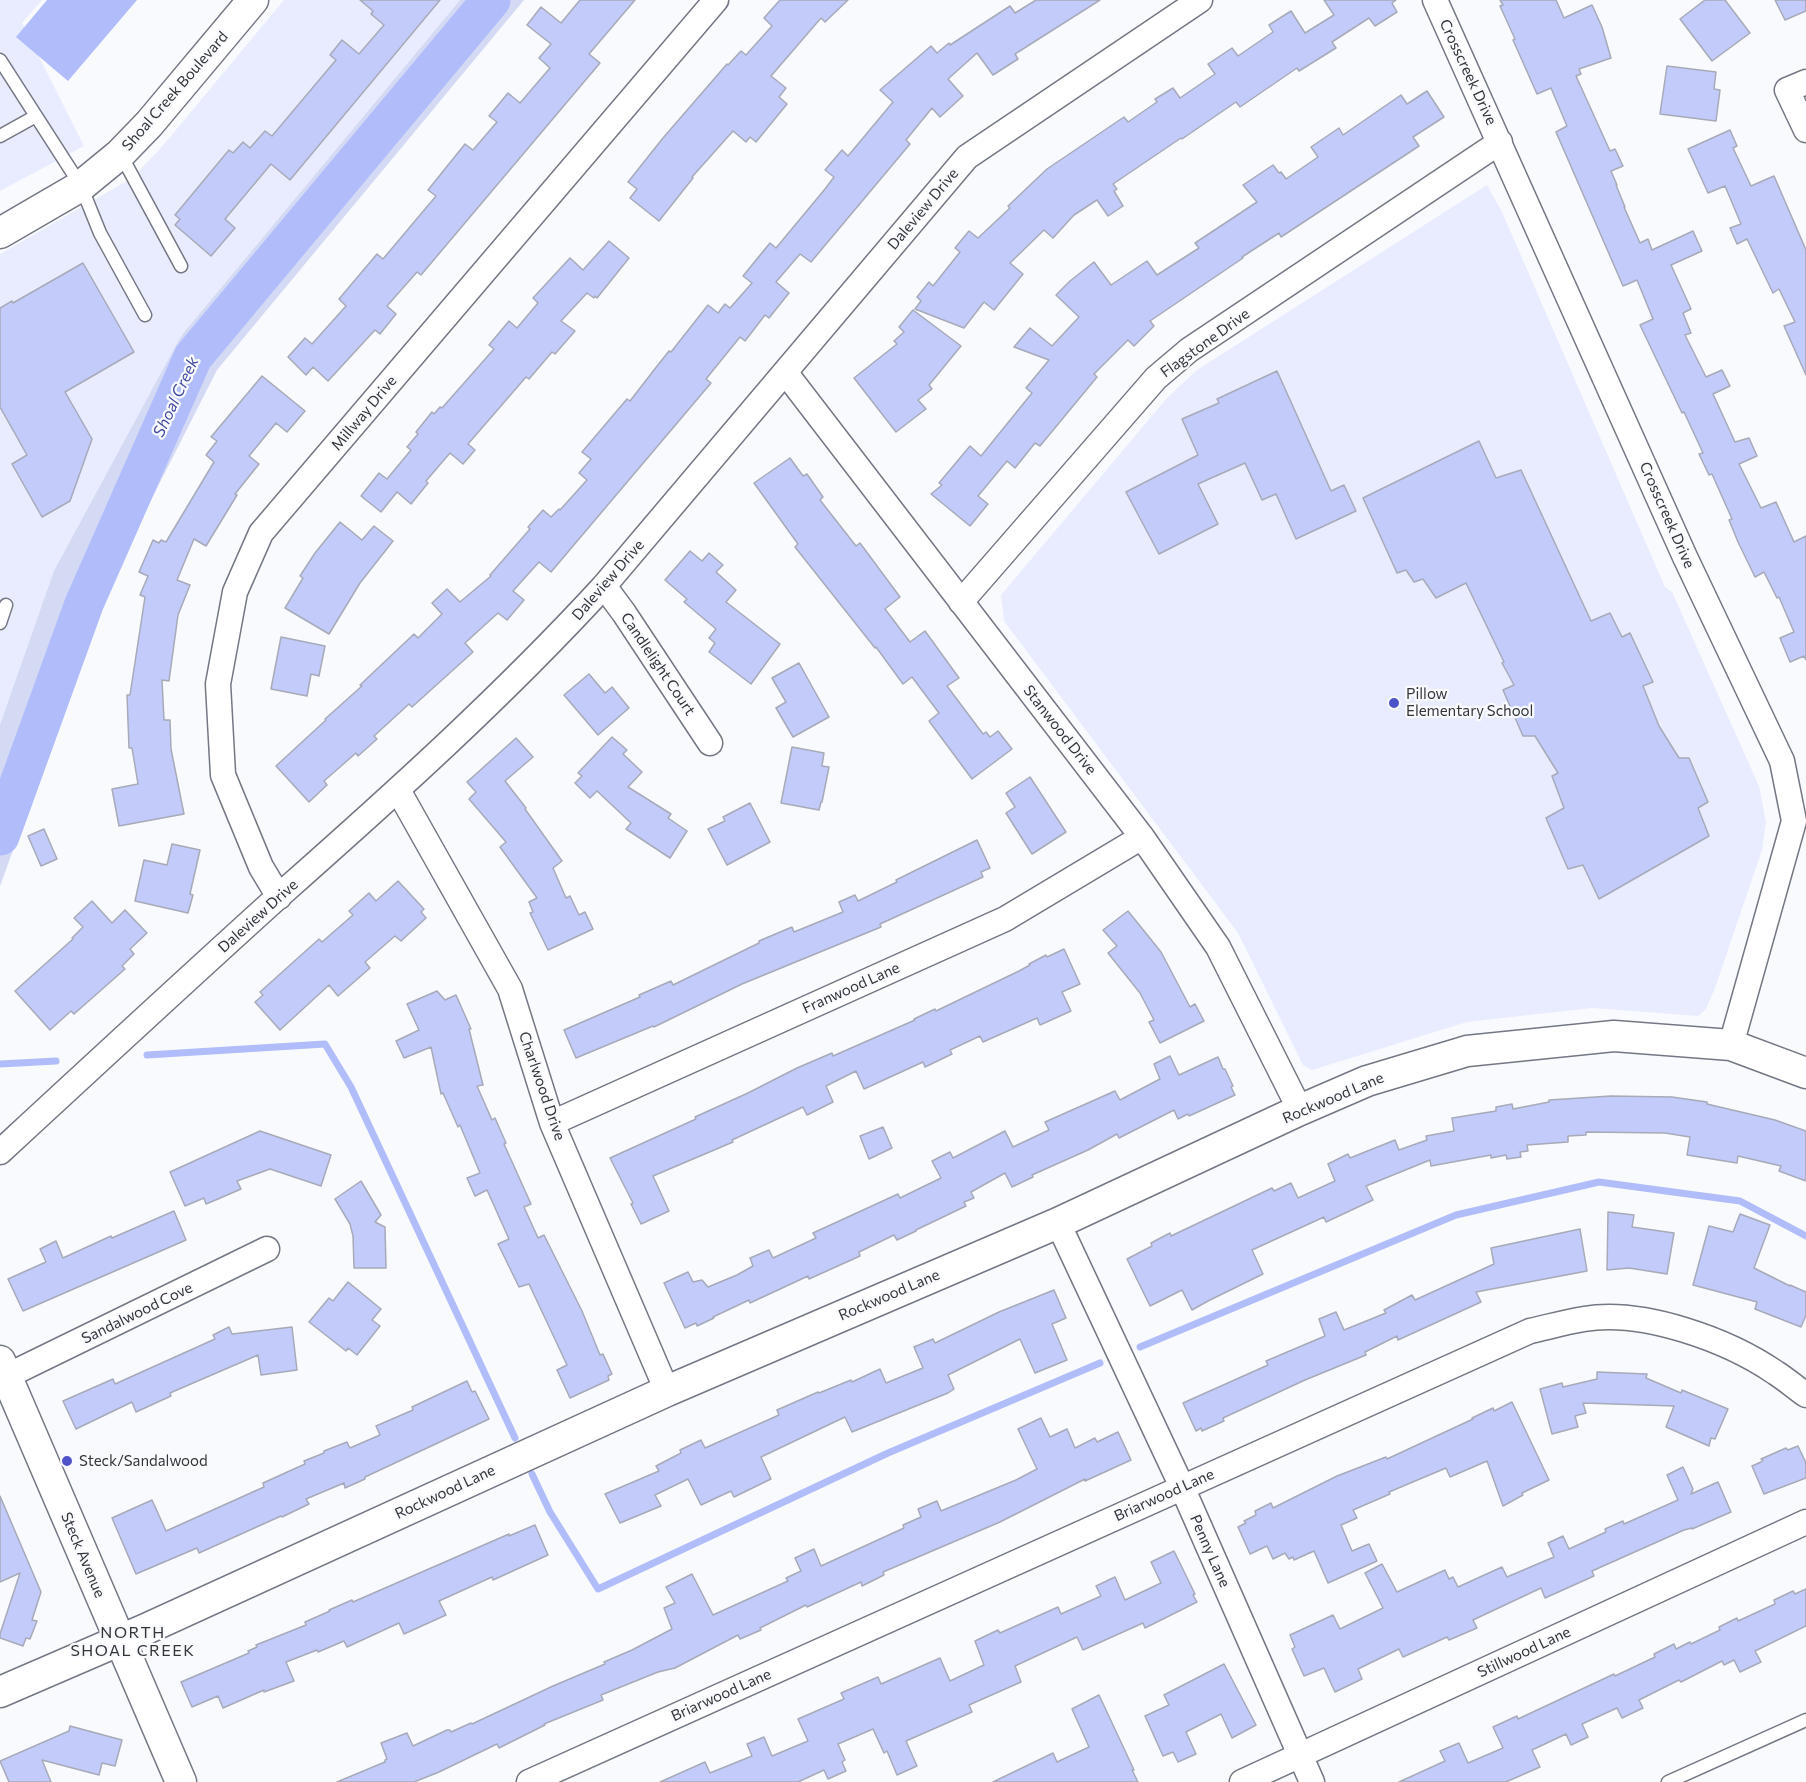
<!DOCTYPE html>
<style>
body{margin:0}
canvas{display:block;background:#f9fafd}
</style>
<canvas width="1806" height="1782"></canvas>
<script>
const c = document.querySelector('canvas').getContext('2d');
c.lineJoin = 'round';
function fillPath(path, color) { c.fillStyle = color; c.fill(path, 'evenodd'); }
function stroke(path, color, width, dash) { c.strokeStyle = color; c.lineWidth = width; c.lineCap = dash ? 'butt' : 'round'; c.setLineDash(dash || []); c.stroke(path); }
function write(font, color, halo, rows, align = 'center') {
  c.font = font + ' Commissioner,sans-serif'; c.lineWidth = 4.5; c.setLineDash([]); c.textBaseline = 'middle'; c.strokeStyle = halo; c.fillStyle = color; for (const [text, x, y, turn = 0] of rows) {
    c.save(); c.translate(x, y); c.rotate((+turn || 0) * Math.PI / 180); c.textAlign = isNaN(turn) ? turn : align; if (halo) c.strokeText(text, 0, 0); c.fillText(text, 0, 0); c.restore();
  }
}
fillPath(new Path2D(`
 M0,0H42L22,23L84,146L0,191Z
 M284,0H460L181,336L0,726V254L132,178L160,149Z
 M1487,185L1502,212L1665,587L1672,592L1759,786L1766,822L1762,850L1715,988L1706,1009L1698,1016L1592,1008L1467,1022L1312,1070L1303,1065L1238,933L1004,621L1001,595L1167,398L1197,370Z`), '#e8ecfe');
fillPath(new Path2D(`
 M460,0H524L217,370L113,575L0,886V725L54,571L181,336Z`), '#d4daf4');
fillPath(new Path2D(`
 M47,0H137L68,81L16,37Z`), '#b1bdfb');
stroke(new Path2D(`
 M147,1055L325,1044L351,1087L515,1438
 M0,1064L56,1061
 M1140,1347L1456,1215L1599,1182L1740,1201L1806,1236
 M532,1474L550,1512L598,1589L888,1453L1100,1363`), '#b1bdfb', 7);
stroke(new Path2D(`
 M0,836L84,604L193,357L491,0`), '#b1bdfb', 39);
const building = new Path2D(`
 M360,0H440L290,180L271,164L225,219L235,228L211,256L175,225L180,219L175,215L229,150L233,153L243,142L250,148L265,131L272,136L336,60L330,55L342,40L359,54L384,25L371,14L373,11Z
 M580,0H635L589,54L600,63L421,275L417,272L387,306L396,314L380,334L375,330L328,381L313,367L306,375L288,357L305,338L312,344L346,306L339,299L377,254L383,259L436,196L428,190L465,144L473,150L497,122L489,116L508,93L520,103L550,68L539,58L551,44L527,25L541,7L561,23Z
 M780,0H848L825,22L821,18L771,76L786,88L779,97L787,104L756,142L750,137L746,142L733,131L692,177L693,178L659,221L630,198L637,189L628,182L663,138L727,64L728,65L741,51L746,55L772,26L764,18Z
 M1036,0H1100L1015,54L1018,59L993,75L977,53L948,79L963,96L940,117L932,108L906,140L910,144L811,262L800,254L776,282L789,293L769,318L765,315L745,341L740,337L706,379L711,383L551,572L539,562L513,591L524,600L507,620L498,613L465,643L473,652L412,707L409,704L374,736L377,739L358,756L356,753L324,781L327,785L309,802L276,766L326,720L325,719L362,686L360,685L414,634L418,638L442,614L432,603L447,589L460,602L491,576L490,575L530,529L528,527L543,510L551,517L559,509L560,510L587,480L579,473L591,459L582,452L627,399L630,401L654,370L669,351L671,352L708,305L718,313L725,304L730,308L752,283L743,276L770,243L776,248L825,189L834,177L825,170L842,150L848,156L893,102L880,90L931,46L937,53L949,43L950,45L1010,6L1015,13Z
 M1324,0H1396L1392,3L1397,12L1375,26L1369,18L1332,42L1336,48L1299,71L1297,68L1240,107L1236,102L1182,139L1181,138L1113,184L1117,189L1114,191L1123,206L1108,216L1097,200L1074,215L1053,238L1044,230L1010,263L1023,274L994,310L984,302L964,328L915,309L921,301L917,297L929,282L933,286L960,252L955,248L969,231L978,238L1010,208L1008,206L1047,169L1124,117L1128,122L1157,102L1155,99L1173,88L1180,98L1215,74L1208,64L1232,48L1238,56L1273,32L1269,25L1291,11L1305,33L1334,15Z
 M1500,0H1556L1564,18L1592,5L1602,27L1611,58L1579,69L1581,74L1576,76L1610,151L1615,149L1623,166L1611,171L1617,185H1616L1625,207H1624L1640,243L1648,239L1652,250L1693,231L1702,251L1671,265L1691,309L1683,313L1691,333L1685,335L1706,377L1722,370L1730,386L1713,394L1735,442L1749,438L1757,456L1739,464L1761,508L1776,502L1794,542L1806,536V660L1804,656L1790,662L1780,638L1794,632L1779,597L1777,598L1764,572L1755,577L1738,542L1729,520L1732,519L1712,474L1709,475L1699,454L1703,453L1684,412L1682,413L1640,325L1653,319L1637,280L1623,286L1556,132L1567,126L1551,88L1537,94L1513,40L1515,39L1500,6L1503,5Z
 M1705,0H1725L1750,33L1712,61L1680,19Z
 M1775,0H1806V11L1785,20Z
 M1667,66L1716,72L1714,89L1720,90L1716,121L1660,114Z
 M1427,91L1444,117L1413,137L1419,146L1281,237L1279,233L1242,257L1243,258L1150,321L1154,326L1134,346L1128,340L1094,374L1097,377L1040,446L1035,443L1015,468L1007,461L978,496L988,504L970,526L931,494L942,485L939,483L970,446L981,456L1032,393L1026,388L1049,360L1014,347L1030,328L1052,346L1079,317L1056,295L1070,281L1094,262L1111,285L1147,261L1157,275L1199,248L1195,243L1257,202L1243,185L1273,165L1279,173L1281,172L1286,179L1318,157L1311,147L1339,128L1343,135L1401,95L1407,104Z
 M1730,130L1737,146L1733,148L1751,186L1774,176L1806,250V375L1784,326L1795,322L1779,289L1773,293L1747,239L1737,244L1730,228L1741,224L1725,186L1708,193L1688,149Z
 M609,241L629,258L597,298L595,296L594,298L587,293L561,321L575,331L555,354L552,352L529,379L526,377L468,444L475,450L463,464L450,453L426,481L428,483L411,504L397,492L381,512L361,496L379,473L387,479L411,450L407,447L418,434L416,432L432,412L434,414L440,407L442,408L494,349L489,345L509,321L517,328L538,303L533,298L570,258L583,270Z
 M83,263L134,352L65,392L92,439L70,501L42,517L12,464L27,455L0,407V308L12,301L13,303Z
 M913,310L961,346L929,385L932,389L918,400L926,409L896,432L854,378L897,344L894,341L904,332L899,327Z
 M1277,371L1331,491L1344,485L1356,511L1296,539L1276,494L1262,500L1245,463L1198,484L1218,524L1159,554L1126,492L1198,455L1182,419L1219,403L1217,399Z
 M262,376L305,411L287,432L276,423L249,456L259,464L235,494L237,495L206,546L194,539L177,580L190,585L178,615L169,681L162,680L164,720H170L171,749L184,814L119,826L112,789L138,784L132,748H129L127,695H130L145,597L140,595L148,576L139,572L153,540L159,543L161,540L166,542L214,462L206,455L217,441L211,437Z
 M1479,441L1496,478L1521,470L1591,621L1610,613L1622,637L1630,633L1653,682L1643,686L1659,726L1679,758H1689L1708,802L1698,808L1709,836L1599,899L1583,865L1568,869L1546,818L1564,808L1552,776L1558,773L1535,736H1523L1503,690L1514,685L1502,663L1504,662L1466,583L1436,598L1423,579L1414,582L1406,570L1397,573L1363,498Z
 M790,458L803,476L807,474L823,497L820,500L856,546L860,543L900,597L885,609L910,642L925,631L959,678L947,686L983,734L986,732L990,737L998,731L1012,749L972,779L929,721L939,713L912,677L903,684L876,647L875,648L795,547L798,544L754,483Z
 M340,522L362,540L374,526L393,541L360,583L329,634L285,608L303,578L300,576L315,553Z
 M690,551L702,561L709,553L723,565L716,572L736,590L726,602L780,644L751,684L709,652L715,643L709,638L716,629L684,602L687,599L665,580Z
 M281,637L325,646L319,676L311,674L307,696L271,689Z
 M799,663L829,717L793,737L776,708L786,702L772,678Z
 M589,674L605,693L612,687L629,708L598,735L564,695Z
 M612,737L627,750L623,754L642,772L628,787L671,814L668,818L687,831L670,858L626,829L631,823L597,791L590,798L575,783L582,776L578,773Z
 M516,738L533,757L505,781L526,808L525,809L562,861L553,868L566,898L570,896L579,915L585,912L593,929L548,950L530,913L533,912L529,902L537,898L500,847L506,842L469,799L476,792L467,782Z
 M792,747L824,753L822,766L829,767L822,802H821L819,810L781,803Z
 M1030,777L1066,832L1032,854L1006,813L1015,807L1006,793Z
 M750,803L770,842L727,865L708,829L725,821L723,817Z
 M44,829L57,859L41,866L28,836Z
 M977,840L990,868L981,872L983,877L880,924L881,927L742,984L654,1027L653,1026L576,1058L564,1030L640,997L639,995L671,981L673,985L759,943V941L792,927L794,932L843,912L839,902L855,895L858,901L897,882L896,880Z
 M172,844L200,850L190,894L193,895L188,913L135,901L144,860L167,865Z
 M398,881L424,909L421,912L426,918L401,941L395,936L365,962L370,968L338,996L329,985L280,1030L255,1002L263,995L260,992L319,939L322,942L353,915L349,911L369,893L376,901Z
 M92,901L112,923L125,910L147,933L130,949L134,954L122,966L125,969L74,1014L71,1011L50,1030L15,991L73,939L72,938L83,927L74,918Z
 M1128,911L1161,952L1190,1007L1195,1004L1204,1021L1160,1043L1149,1022L1154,1020L1140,993L1108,953L1117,946L1103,930Z
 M1064,949L1080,984L1062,992L1071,1011L1040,1025L1037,1018L983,1042L980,1036L950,1050L952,1054L925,1067L923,1062L864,1089L856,1071L826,1086L833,1102L807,1115L803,1107L732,1140L733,1142L653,1176L669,1211L641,1224L631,1204L633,1203L610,1158L696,1119L695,1117L748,1093L797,1068L832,1053L833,1056L915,1020L914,1019L935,1009L936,1011L1019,971L1030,965L1029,964L1046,955L1047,957Z
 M437,991L445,1000L456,995L471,1029H469L483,1085L477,1086L492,1120L495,1118L506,1143L504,1144L531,1204L524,1207L538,1238L544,1235L582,1311L600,1355L603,1354L612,1374L608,1376L609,1380L570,1398L557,1370L567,1365L529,1284L519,1287L498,1244L509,1239L487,1190L475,1196L467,1178L480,1173L460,1125L458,1127L443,1093L441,1094L431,1047L404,1058L396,1041L419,1030L407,1004Z
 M1170,1056L1179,1075L1218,1057L1223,1069H1225L1233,1086L1231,1087L1235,1095L1189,1116L1188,1114L1178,1119L1174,1110L1119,1138L1117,1134L1088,1150L1032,1175L1033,1177L1012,1187L1005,1173L971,1192L974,1198L964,1202L966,1206L916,1230V1231L897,1240L894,1235L859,1252L860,1256L809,1279L808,1276L750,1303L749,1300L713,1317L714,1318L697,1326L696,1323L685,1328L664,1283L688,1272L693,1282L702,1280L708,1287L737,1275L753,1266L750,1258L769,1250L773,1258L816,1238L813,1233L898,1194L900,1198L941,1178L932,1161L950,1152L953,1158L1005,1131L1013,1147L1049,1130L1045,1122L1115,1091L1120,1100L1160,1079L1154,1064Z
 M1611,1096L1672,1097L1707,1102V1104L1775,1120L1806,1131V1181L1779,1171L1781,1166L1738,1156L1737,1163L1687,1155L1690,1137L1665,1133L1586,1132V1135L1568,1136V1142L1527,1145L1528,1151L1520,1152L1521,1157L1507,1159L1506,1155L1491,1158V1155L1431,1166L1430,1160L1366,1186L1373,1200L1326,1222L1324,1217L1252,1250L1263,1274L1208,1301L1192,1310L1182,1290L1150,1306L1127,1259L1152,1246L1151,1243L1170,1233L1171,1236L1272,1188L1274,1191L1291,1183L1298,1198L1335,1181L1328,1164L1348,1154L1350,1158L1395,1140L1399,1150L1427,1140L1426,1136L1454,1131L1452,1118L1496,1111V1107L1512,1104L1513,1109L1549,1102V1100Z
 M883,1127L892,1148L869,1159L860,1136Z
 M260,1131L331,1155L321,1186L270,1169L237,1181L241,1189L218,1199L206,1204L204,1198L185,1206L170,1172Z
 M361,1181L381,1215L375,1222L385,1227L386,1268H354L353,1236L350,1224L335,1199Z
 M174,1211L186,1240L23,1311L8,1279L46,1262L40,1249L56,1241L63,1258L111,1236L112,1238Z
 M1608,1212L1634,1215L1632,1227L1674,1233L1667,1274L1629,1268L1607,1270Z
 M1740,1214L1770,1225L1754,1268L1790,1286V1285L1806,1292V1315L1801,1327L1755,1309L1757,1302L1693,1285L1709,1226L1733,1232Z
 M1580,1229L1587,1271L1476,1292L1481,1302L1398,1340L1397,1336L1365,1352L1366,1355L1305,1380L1223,1418L1224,1421L1202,1431L1201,1428L1196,1431L1183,1403L1268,1365L1266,1361L1325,1336L1319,1319L1336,1312L1344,1330L1386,1313L1384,1310L1412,1295L1415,1300L1494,1264L1491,1248Z
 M348,1282L381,1309L372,1320L380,1326L357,1355L348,1348L346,1351L309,1322L329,1298L333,1301Z
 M1054,1290L1066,1318L1052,1324L1067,1360L1035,1373L1020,1339L948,1375L954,1389L948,1393L852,1432L845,1417L761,1457L771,1479L734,1497L731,1491L701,1505L688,1479L655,1495L661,1506L620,1523L605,1494L659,1471L656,1466L681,1453L680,1450L701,1440L705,1448L779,1415L777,1410L818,1392L819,1393L851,1380L852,1382L880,1369L886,1383L923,1368L914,1347L933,1339L935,1343L999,1312Z
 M229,1327L232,1334L292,1327L297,1370L261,1375L258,1355L170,1393L171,1396L136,1412L132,1402L76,1429L63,1401L113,1379L115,1384L215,1339L213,1335Z
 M1597,1372L1647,1374L1646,1378L1681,1393L1682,1390L1728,1409L1715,1439L1711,1438L1709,1446L1666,1427L1674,1406L1583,1403L1586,1413L1575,1416L1578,1427L1552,1434L1540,1389L1562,1383L1563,1387L1597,1379Z
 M467,1381L472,1392L475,1391L489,1419L365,1477V1479L345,1488L344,1483L306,1499L309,1504L282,1517L281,1516L199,1553L197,1548L136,1574L112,1518L152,1500L166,1531L264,1487L263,1483L305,1464L304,1461L324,1453V1451L347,1442L350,1448L380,1435L376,1426L413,1410L412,1407Z
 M1512,1402L1549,1480L1522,1493L1523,1495L1503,1506L1487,1461L1450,1477L1446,1468L1389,1492L1390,1494L1353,1510L1357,1518L1341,1525L1352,1551L1369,1544L1377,1561L1328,1583L1314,1551L1294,1560L1293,1557L1289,1559L1285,1553L1273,1559L1267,1546L1250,1554L1238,1527L1246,1523L1244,1521L1256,1515L1255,1511L1271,1503L1273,1508L1337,1476L1386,1457L1387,1459L1473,1419L1472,1418L1493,1408L1494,1411Z
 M1041,1418L1050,1437L1067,1429L1075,1448L1095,1438L1097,1442L1118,1432L1131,1460L1085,1481V1479L1000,1522L883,1572L884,1575L862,1586L861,1582L807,1607L806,1605L760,1628L761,1630L740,1639L738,1635L675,1668L658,1672L601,1695L603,1700L544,1724L545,1725L499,1748L497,1744L439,1772L414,1782H337L385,1762V1760L387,1759L381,1743L407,1733L413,1746L447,1730H450L451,1732L471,1723L472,1724L553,1686L605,1664L604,1662L632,1650L672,1629L664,1608L675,1603L666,1587L692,1574L713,1615L788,1581L786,1578L801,1571L795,1558L814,1549L821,1566L904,1528L903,1525L921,1517L918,1509L937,1501L941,1511L1016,1480L1037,1469L1018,1429Z
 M1798,1446L1806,1463V1478L1764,1494L1752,1466L1761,1462L1763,1460L1761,1459L1786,1448L1788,1450Z
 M1683,1467L1693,1489L1691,1494L1718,1482L1731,1512L1692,1529V1528L1684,1530L1592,1571L1594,1576L1545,1598L1541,1588L1473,1620L1477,1628L1449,1640L1447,1637L1403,1657L1399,1649L1358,1669L1362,1679L1335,1692L1324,1668L1304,1676L1292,1649L1295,1647L1290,1635L1333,1615L1340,1629L1383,1608L1365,1573L1382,1564L1397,1592L1445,1570L1449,1579L1453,1577L1458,1587L1502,1567L1507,1577L1554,1557L1548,1543L1563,1536L1569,1549L1606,1532L1605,1529L1623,1521L1624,1524L1678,1500L1667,1475Z
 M0,1496L41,1592L32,1620L37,1621L30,1639L26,1638L23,1646L0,1638V1634L20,1573L0,1582Z
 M535,1525L548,1555L493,1580L492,1577L439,1601L446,1615L404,1634L399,1623L347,1647L344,1641L318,1652L317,1650L286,1662L294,1681L264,1692V1690L223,1708L218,1696L192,1707L181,1682L249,1653L248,1651L257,1647L256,1645L306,1625L305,1622L330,1611L329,1610L352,1600L353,1602L509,1534V1536Z
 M1174,1551L1195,1594L1193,1595L1197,1602L1145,1628L1143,1623L1083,1650L1077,1637L1015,1666L1021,1682L969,1705L972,1712L906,1741L917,1766L897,1775L887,1751L884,1753L873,1729L838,1744L845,1760L842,1762L846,1771L828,1779L824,1770L798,1782H660L705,1762L710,1773L752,1756L747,1744L764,1737L772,1756L808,1741L798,1719L844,1699L841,1693L878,1677L881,1684L940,1658L950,1681L984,1665L975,1641L998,1630L1000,1633L1058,1607L1061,1614L1101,1596L1096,1586L1115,1577L1125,1600L1161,1583L1151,1562Z
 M1806,1589V1626L1755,1651L1761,1662L1740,1672L1734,1660L1724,1665L1722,1661L1681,1682L1679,1680L1639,1700L1643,1708L1622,1718L1617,1708L1582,1724L1588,1737L1571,1745L1566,1734L1532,1750L1540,1767L1506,1782H1399L1445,1761L1440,1751L1459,1743L1468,1763L1503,1748L1493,1727L1517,1716L1518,1719L1614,1674L1615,1676L1655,1657L1654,1654L1674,1644L1676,1649L1690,1642L1691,1644L1720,1630L1719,1627L1737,1618L1738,1621L1775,1604L1774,1600L1793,1591L1795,1594Z
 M1224,1664L1256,1725L1232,1738L1221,1714L1186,1732L1196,1754L1178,1762L1173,1752L1163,1756L1145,1716L1169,1705L1164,1695Z
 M1099,1695L1134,1770H1132L1138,1782H993L1053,1753L1057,1762L1089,1747L1072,1709Z
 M70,1726L122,1740L115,1766L102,1763L99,1775L42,1760L51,1782H9L0,1761L69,1731Z`);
fillPath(building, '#c2cbfa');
stroke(building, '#a7aab8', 1.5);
const service = new Path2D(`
 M0,60L81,186L100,233L145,315
 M0,136L36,116
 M121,155L181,266
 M0,623L6,605
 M1668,1782L1806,1720`);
const minor = new Path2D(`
 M1435,0L1685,557L1782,761L1794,821L1731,1045
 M1806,82L1787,90L1806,130
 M785,372L1142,837L1218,947L1300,1110
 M604,586L624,613L710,743
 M961,602L1156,378L1189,350L1500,142
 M398,790L510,989L552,1123L667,1391
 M279,897L261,867L223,775L218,684L235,592L261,533L716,0
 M552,1123L1005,919L1142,837
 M0,1152C93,1066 186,980 280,895C392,796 503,696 604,586L967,157L1200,0
 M1058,1223L1182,1487L1312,1782
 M7,1376L267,1249
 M529,1782L1530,1331C1548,1327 1566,1322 1584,1319C1643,1309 1728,1340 1776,1373C1787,1380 1796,1388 1806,1395
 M1242,1782L1806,1522`);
const tertiary = new Path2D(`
 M0,233L81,186L120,154L149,124L253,0
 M0,1361L181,1782
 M0,1692L146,1629L667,1391L1058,1223L1300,1110L1367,1081L1467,1051L1614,1036L1731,1045L1806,1073`);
stroke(service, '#747784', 15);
stroke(minor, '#747784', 27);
stroke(tertiary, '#747784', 33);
stroke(service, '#fff', 12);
stroke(minor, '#fff', 24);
stroke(tertiary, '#fff', 30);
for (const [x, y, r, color] of [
 [1394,703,6,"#4e53c9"],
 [67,1461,6,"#4e53c9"]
]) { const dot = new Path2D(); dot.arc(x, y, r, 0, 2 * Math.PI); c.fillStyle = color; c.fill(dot); stroke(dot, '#f9fafd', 2); }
write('15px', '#33353a', '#f9fafd', [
 ["Crosscreek Drive",1468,72,65],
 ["Shoal Creek Boulevard",175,91,-49],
 ["Daleview Drive",923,209,-50],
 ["Flagstone Drive",1205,343,-36],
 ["Millway Drive",364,413,-50],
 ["Crosscreek Drive",1667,515,66],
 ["Daleview Drive",608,580,-49],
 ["Candlelight Court",658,664,56],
 ["Stanwood Drive",1060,730,52],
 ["Daleview Drive",258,916,-42],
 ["Franwood Lane",851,988,-24],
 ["Charlwood Drive",542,1086,71],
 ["Rockwood Lane",1333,1098,-23],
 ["Rockwood Lane",889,1295,-23],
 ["Sandalwood Cove",137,1313,-26],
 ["Rockwood Lane",445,1492,-25],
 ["Briarwood Lane",1164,1495,-24],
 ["Penny Lane",1210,1551,66],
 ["Steck Avenue",83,1555,67],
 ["Stillwood Lane",1524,1652,-25],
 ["Briarwood Lane",721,1695,-24]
]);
write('15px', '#33353a', '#f9fafd', [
 ["Pillow",1406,694],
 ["Elementary School",1406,711],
 ["Steck/Sandalwood",79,1461]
], 'left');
write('italic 16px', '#4249a1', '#f9fafd', [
 ["Shoal Creek",176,397,-65]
]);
c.letterSpacing = '1.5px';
write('16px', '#33353a', '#f9fafd', [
 ["NORTH",133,1633],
 ["SHOAL CREEK",133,1651]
]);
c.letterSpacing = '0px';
</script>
